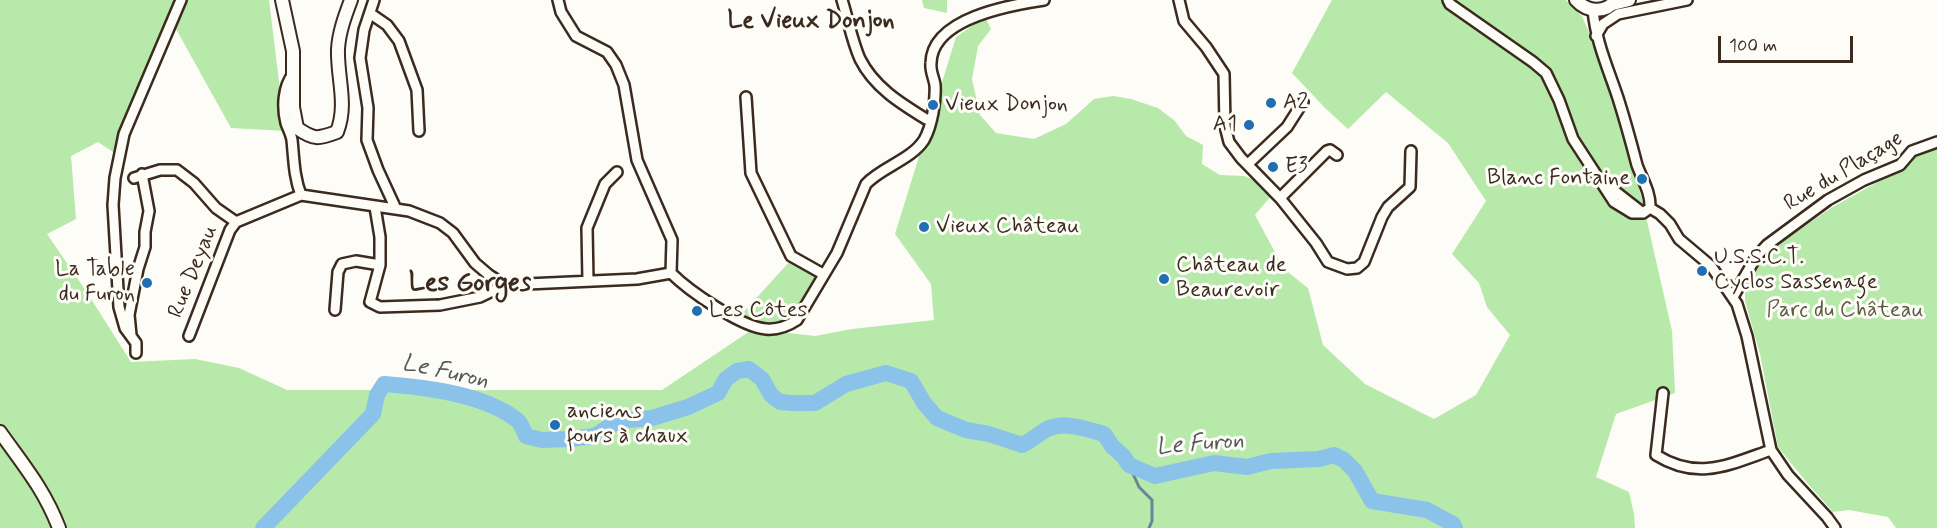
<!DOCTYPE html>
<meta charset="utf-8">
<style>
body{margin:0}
#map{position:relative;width:1937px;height:528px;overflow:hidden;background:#fdfcf7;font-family:Mynerve,sans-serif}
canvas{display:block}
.scale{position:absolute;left:1718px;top:36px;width:135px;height:27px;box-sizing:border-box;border:3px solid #3b2a1e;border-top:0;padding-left:8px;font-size:18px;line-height:21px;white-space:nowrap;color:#3b2a1e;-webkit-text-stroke:4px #fdfcf7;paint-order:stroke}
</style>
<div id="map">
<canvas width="1937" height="528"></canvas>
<div class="scale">100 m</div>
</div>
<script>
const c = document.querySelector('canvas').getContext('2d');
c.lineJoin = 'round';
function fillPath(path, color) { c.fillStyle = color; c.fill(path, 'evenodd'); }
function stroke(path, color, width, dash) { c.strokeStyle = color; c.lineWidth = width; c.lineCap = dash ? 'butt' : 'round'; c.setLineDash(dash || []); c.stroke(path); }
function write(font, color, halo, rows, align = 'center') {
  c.font = font + ' Mynerve,sans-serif'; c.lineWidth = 6; c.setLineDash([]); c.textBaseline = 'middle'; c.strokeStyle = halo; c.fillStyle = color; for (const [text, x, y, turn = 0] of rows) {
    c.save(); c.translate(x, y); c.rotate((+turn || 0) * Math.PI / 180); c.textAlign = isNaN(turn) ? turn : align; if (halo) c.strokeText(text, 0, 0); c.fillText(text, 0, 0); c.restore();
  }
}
fillPath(new Path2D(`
 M0,0H269L285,131L231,128L171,20L113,152L98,142L71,156L76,219L47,234L86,291L131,362L195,359L239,368L287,390H662L753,329L815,336L852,329L934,320L931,284L895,234L956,37L985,17L991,29L978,46L972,79L980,115L996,133L1034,139L1066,124L1094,99L1113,96L1131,99L1158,108L1175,121L1186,136L1203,145L1202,164L1220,175L1244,176L1260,182L1270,197L1255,215L1284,269L1308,288L1323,345L1365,384L1434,419L1476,395L1510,335L1487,307L1479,283L1452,254L1486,201L1448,143L1386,92L1348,129L1325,108L1292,73L1332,0H1566L1582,16L1602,63L1642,199L1672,331L1675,393L1616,414L1596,477L1629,492L1634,514L1635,528H0Z
 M922,0H947V13L924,8Z
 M1937,147V528H1896L1888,517L1849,510L1833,512L1808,484L1778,447L1760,354L1745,301V292L1751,271L1763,257L1796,232L1831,208L1894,173L1917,154Z
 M791,260L814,274L815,277C814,284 809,291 805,298C789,330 769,331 740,316Z`), '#b6e9aa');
stroke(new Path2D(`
 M564,439V443
 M1129,465L1139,487L1152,500V521L1149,528`), '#6a8598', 3);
stroke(new Path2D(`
 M263,528L373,414L377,395L384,384C425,387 484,394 517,420C521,423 524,431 526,436L542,440L569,439L595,436L613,424L629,420L652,418L688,407L718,393L726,379L737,371L749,369L762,379L771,395L780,402L792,403H815L846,384L886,373L911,381L924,403L937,418L966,430L989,434L1022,445C1031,441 1038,434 1047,429C1065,421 1086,429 1104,434L1112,446L1124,457L1129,465L1155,476L1214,463L1247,467L1271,461L1319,459L1334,455L1344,460L1355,471L1372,501L1427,510L1453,524L1455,528`), '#8ac2e9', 16);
const street = new Path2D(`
 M374,0L364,30L360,58L368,108L367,140L378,170L396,209
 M558,0L561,12L576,36L607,52L616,65L624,85L637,160L672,240L671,273
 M842,0C848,19 852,41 860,59C874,87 900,103 926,119H930
 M1179,0L1184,21L1206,47L1224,74L1225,126L1229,142L1241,158L1280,198L1316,243L1328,262L1347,269L1357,268L1364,262L1382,217L1388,207L1410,187L1411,151
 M1448,0L1450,4L1533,62L1546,73L1559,100L1573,139L1614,202L1632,213H1643L1650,208
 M1593,10C1596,42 1608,68 1618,98C1625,120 1631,142 1637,165C1642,179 1651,193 1650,208
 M371,14L387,25L399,41L417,90L419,131
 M1596,36L1603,24L1618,14L1687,0
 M293,74C283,87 282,107 286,123C288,129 291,134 292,140C294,160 294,177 301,195
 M746,97L751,173L791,256L823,274
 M1248,164L1287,127L1303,102
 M134,178L160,170H177L194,183L216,208L236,222
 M1602,181L1643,213
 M301,195L409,211L440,223L453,233L475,263L489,275L505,285
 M1280,198L1327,151L1330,150L1337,155
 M375,207L380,237V265L370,302L380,307L440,305L480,297L505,285L637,279L671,273
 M1650,208L1660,214L1670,224L1679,239L1711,266L1737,304L1747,336L1771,450L1788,475L1827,517L1835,528
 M236,222L301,195
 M671,273C689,291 741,327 766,329C778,330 788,326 797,320L837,253L866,184C882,167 911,160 924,140C932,126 936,101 935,85C934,78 930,71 931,63C932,18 1010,5 1044,0
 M588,281L587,228L605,184L617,172
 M1733,297L1756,257L1767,245L1828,200L1864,180L1900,165L1912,151L1937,142
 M335,310L338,272L342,264L356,261L380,265
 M131,335L129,315L138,269L145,247V232L149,211L142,174
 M189,336L230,230L236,222
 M136,353V343L125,328L119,307L113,205L115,178L124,134L181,0
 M1663,393L1656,455C1698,481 1728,465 1771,450`);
const secondary = new Path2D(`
 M282,0L293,51V107L297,128C314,140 318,139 337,132C348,104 337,78 338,49C339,32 345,16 351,0
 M1576,0C1587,12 1605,14 1616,0
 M1613,4L1629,0
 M0,432C24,466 44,489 59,528`);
stroke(street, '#3b2a1e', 14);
stroke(secondary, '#3b2a1e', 16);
stroke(street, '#fdfcf7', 9);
stroke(secondary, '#fdfcf7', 12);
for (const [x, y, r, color] of [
 [1271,103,6,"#1f6fb2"],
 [933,105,6,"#1f6fb2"],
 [1249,125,6,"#1f6fb2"],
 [1273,167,6,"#1f6fb2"],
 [1642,179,6,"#1f6fb2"],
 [924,227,6,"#1f6fb2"],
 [1702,271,6,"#1f6fb2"],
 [1164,279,6,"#1f6fb2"],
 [147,283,6,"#1f6fb2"],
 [697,311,6,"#1f6fb2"],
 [555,425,6,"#1f6fb2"]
]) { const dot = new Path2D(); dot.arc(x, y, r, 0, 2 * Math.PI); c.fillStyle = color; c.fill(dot); stroke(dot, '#fdfcf7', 2); }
write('22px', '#3b2a1e', '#fdfcf7', [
 ["A2",1283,103],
 ["Vieux Donjon",945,105],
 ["A1",1237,125,"right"],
 ["E3",1285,167],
 ["Blanc Fontaine",1630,179,"right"],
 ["Vieux Château",936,227],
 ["U.S.S.C.T.",1714,258],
 ["Cyclos Sassenage",1714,283],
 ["Château de",1176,266],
 ["Beaurevoir",1176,291],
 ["La Table",135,270,"right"],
 ["du Furon",135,295,"right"],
 ["Les Côtes",709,311],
 ["anciens",567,412],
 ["fours à chaux",567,437]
], 'left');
write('22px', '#3b2a1e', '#fdfcf7', [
 ["Rue du Plaçage",1844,172,-31],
 ["Rue Deyau",194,272,-68]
]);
write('22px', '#5a5a41', '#fdfcf7', [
 ["Parc du Château",1845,311]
]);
write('bold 24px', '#3b2a1e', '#fdfcf7', [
 ["Le Vieux Donjon",811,22]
]);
write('italic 24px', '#53585b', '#fdfcf7', [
 ["Le Furon",445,373,12],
 ["Le Furon",1200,445,-5]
]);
write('bold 26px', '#3b2a1e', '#fdfcf7', [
 ["Les Gorges",470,285]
]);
</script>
